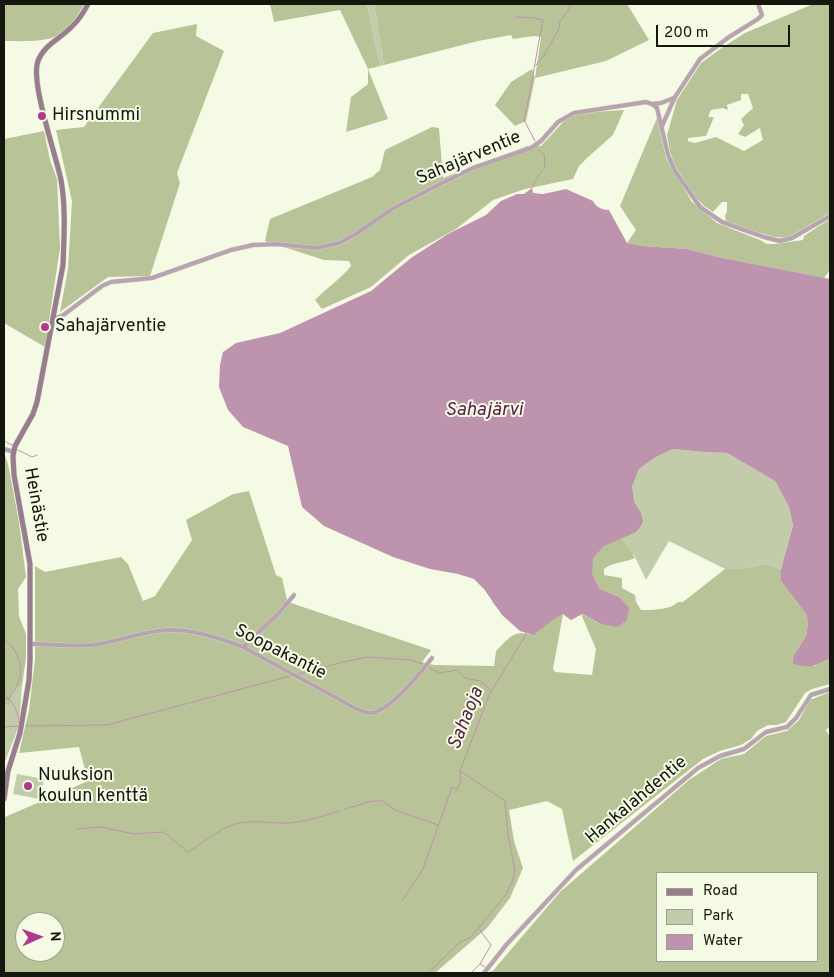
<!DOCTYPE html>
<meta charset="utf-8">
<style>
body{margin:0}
#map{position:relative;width:834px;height:977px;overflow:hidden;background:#f5fae5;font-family:Overpass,sans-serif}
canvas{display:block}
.frame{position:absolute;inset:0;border:5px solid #15170f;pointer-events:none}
.legend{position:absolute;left:656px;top:872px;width:162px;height:90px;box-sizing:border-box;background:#f5fae5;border:1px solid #9b9f8f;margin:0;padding:6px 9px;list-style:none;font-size:15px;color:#15170f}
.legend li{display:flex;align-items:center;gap:10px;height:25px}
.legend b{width:25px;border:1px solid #9b9f8f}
.north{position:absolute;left:15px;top:912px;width:50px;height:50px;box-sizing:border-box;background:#f5fae5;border:1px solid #9b9f8f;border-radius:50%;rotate:88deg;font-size:14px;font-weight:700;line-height:20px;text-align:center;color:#15170f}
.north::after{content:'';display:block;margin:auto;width:18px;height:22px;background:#b1398d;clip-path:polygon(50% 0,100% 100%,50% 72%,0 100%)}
.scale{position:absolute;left:656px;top:25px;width:134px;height:22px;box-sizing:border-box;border:2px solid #15170f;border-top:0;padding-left:6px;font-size:15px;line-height:18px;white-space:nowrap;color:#15170f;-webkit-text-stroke:4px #f5fae5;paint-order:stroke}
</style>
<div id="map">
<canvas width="834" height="977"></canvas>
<div class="frame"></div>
<ul class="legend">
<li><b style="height:6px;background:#997d8e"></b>Road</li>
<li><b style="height:14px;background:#c3ccaa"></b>Park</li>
<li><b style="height:14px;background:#be93ad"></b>Water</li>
</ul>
<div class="north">N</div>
<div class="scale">200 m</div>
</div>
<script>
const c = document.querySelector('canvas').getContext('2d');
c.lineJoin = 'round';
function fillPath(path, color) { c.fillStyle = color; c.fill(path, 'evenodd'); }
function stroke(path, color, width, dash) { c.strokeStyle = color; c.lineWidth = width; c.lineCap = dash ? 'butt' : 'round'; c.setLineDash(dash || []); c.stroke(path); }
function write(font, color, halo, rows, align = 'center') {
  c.font = font + ' Overpass,sans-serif'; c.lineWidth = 4; c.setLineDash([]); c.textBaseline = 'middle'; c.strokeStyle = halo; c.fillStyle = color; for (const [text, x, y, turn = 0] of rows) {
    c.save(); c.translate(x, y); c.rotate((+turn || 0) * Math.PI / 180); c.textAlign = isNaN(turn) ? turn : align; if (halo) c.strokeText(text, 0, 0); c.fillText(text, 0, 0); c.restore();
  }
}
fillPath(new Path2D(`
 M367,4H374L384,65L380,66Z
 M673,449L704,452L727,453L775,481L789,507L793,524L781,569L765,564L742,569H725L669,541L646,580L634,555L604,546L582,614L571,620L563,614L534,635L520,631L492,602L632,487L639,469L656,457Z
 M22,686L19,726L4,764V704L10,705L14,688Z
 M17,774L44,779L40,799L13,794Z`), '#c3ccaa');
fillPath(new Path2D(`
 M4,4H84C78,17 63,36 48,39C34,42 18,41 4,41Z
 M270,4H367L380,66L368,69L388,119L346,132L351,97L368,84V69L340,10L274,22Z
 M374,4H627L649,40L606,61L535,78L541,37L534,36L513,39L511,35L478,41L384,65Z
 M813,4H830V213L787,238L775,237L760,233L726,221L725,216L727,211V202H722L713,212L703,205L695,196L675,166L670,152L667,135L677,100L701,63L723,47L745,33ZM741,94H748L753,108L741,119L744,125L738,134L745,137L760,128L763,140L744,151L716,137L695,143L688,141V138L706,136L714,117H708L711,110L723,108L728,110L727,105L741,100Z
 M197,24L196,36L224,51L177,173L180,183L150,276L108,277L60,312L68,269L72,201L56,130L84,127L153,33Z
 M532,69L535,78L526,121L515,126L495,105L511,82Z
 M624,110L613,135L587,158L579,166L573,179L525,189L493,200L456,229L409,255L371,287L322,309L315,300C326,288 341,279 351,266L349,261L324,260L265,241L270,219L372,177L380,170L385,150L432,127L439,128L443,178L527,146H541L566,119L581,113Z
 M657,118L666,158L692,202L717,223L760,240L767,244H774L803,240L804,236L830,219V270L824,278L718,257L687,249L643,246L627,243L636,230L620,206Z
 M44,131L50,160L57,179L60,248L45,347L4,323V139Z
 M4,453L8,464L19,522L26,577L18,589L19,616L26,634V658L22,686L14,688L10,705L4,704Z
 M249,491L276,575L282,578L287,600L291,603L431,650L422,662L434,665L494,666L496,651C511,636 513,630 534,635L551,621L563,614L553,669L555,672L592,675L596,649L581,614L603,625L618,626L627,619L619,597L600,589L592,574L593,558L604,546L621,538L635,558C625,563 612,562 604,569V575L622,578V588L635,595L636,602L641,610C653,610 670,610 678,602H683L725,569H742L765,564L781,569V581L808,616V624L806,636L794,655L815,666L830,658V684L812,689L805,693L786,722L777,725H768L757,731L751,739L741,745L720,751L703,759L573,861L562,809L547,801L509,810L514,841L523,868L510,898L487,928L435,973H4L5,817L88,781L79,747L19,753L29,710L35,659V566L45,572L121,557L128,564L143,601L155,596L192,540L186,520L233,494ZM25,922H55V952H25Z
 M830,692V726L826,730L830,737V973H491L560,892L689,780L721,759L744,754L766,736L787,731L799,720L810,700ZM658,873H818V961H658Z`), '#b8c397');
fillPath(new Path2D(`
 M532,188L533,193L543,194L566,189L593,201C596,207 602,210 609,210L627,243L643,246L687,249L718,257L830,279V658C816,666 810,669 793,664L794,655L806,636L808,624L807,615L781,581V569L793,525L789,507L775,481L727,453L704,452L673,449L656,457L639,469L632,487L634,502L641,513L643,521L641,526L636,532L604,546L593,558L592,574L600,589L619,597L629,608L627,620L618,627L603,625L582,614L571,620L563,614L551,621L534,635L520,631L502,615L484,589L474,579L458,574L430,569L393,557L324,526L302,507L288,446L243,427L228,410L219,387L220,365L223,352L236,343L280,333L371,291L411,258L448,234L486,215L501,201L517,194H524Z`), '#be93ad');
stroke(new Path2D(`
 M515,17L534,18L543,20C536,53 532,87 524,120L535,141
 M536,65L545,54L560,27L559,23L572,4
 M532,188L539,174L545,168L544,154L539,150
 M4,441L12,445
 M18,450L32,457L37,455
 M4,638C15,647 25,666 19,681C17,687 13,693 9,698L4,700
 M429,668L440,673L457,670L465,678L480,681L491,690
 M299,674L339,663L367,657L412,660L422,664
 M4,694C11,700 20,713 19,723
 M26,726L107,725L290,676
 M4,727L18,726
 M345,809L372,801H383L395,810L438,825
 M76,829L101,827L134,834L164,832L188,852C203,844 218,829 235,824C256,818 277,826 297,822C311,820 325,815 339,811
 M402,901L423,869L452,787L457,790L461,781L460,771
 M479,929L491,945L480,964L485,967
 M491,971L493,973
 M428,973L461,941L470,938L505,896L512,882L515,871L508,834L505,801L460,771L489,695L527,633
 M471,973L480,964`), '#be93ad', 1);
const street = new Path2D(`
 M652,104L661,103L674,98
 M662,126L675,97L700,59L729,37L758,19L762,15L758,4
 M53,319L62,316L102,286L111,282L152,278L231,250L253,245L277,244L316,248L339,243L356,234L392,209L440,184L473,168L531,148L541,141L558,122L574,113L646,102L652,104L657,108L668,155L675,171L700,207L722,222L764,237L780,241L792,238L830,216
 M4,449L14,452
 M31,644C51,644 72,647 92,645C118,642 143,631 168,630C193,629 220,638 243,647L355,708C360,710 365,713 370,713C388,713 421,672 432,658
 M243,647L279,613L294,595
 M484,973L507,944L576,870L698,768L720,756L744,749L766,732L787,727L796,718L811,695L830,689`);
const secondary = new Path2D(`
 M4,799L8,771L20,733L29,680L30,660V564L14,475L13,456L15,446L33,414L37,402L63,265C64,237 66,208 61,180C56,155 30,82 38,61C43,47 57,40 67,31C77,23 83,14 88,4`);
stroke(street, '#d1d6c3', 5);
stroke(secondary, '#d1d6c3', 6);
stroke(street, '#b8a4b0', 4);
stroke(secondary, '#997d8e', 5);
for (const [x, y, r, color] of [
 [42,116,5,"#b1398d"],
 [45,327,5,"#b1398d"],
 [28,786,5,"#b1398d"]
]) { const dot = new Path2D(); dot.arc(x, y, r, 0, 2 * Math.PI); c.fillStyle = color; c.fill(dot); stroke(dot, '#f5fae5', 2); }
write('18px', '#15170f', '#f5fae5', [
 ["Hirsnummi",52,116],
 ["Sahajärventie",55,327],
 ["Nuuksion",38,776],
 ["koulun kenttä",38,797]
], 'left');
write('18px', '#15170f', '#f5fae5', [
 ["Sahajärventie",469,159,-23],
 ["Heinästie",35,505,80],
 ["Soopakantie",280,653,27],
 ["Hankalahdentie",637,801,-40]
]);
write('italic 19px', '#531e42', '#f5fae5', [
 ["Sahajärvi",484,411],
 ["Sahaoja",467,719,-68]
]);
</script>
